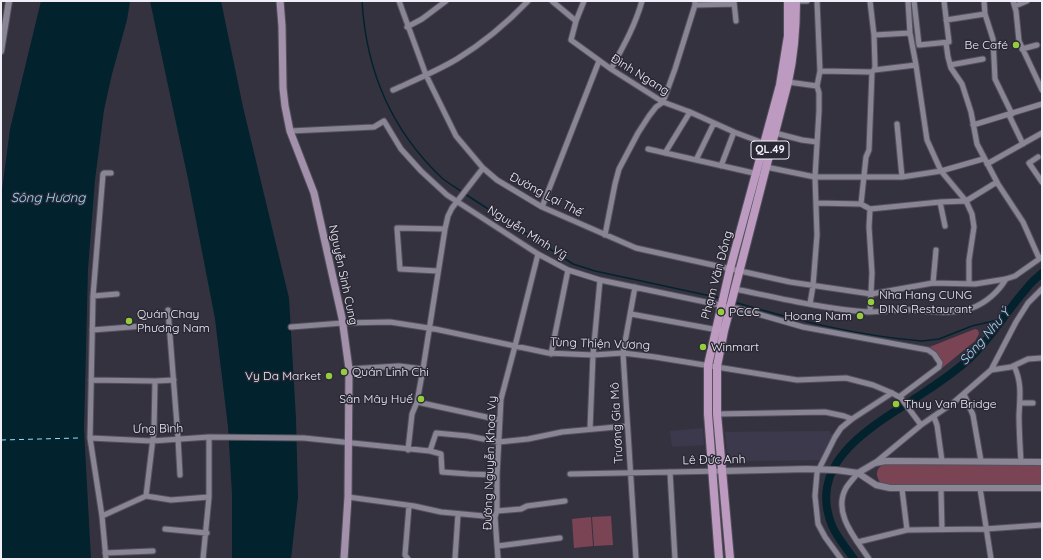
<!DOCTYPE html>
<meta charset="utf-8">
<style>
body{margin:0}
#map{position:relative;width:1043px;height:560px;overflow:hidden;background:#353240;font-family:Quicksand,sans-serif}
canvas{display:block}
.frame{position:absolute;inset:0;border:2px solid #f0eef7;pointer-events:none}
</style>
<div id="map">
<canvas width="1043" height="560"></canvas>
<div class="frame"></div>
</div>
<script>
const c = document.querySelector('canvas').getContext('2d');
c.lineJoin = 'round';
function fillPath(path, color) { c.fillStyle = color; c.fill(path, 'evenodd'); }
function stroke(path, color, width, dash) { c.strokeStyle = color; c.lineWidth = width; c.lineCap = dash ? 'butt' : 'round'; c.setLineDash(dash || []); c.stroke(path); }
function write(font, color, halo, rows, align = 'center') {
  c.font = font + ' Quicksand,sans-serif'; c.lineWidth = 3; c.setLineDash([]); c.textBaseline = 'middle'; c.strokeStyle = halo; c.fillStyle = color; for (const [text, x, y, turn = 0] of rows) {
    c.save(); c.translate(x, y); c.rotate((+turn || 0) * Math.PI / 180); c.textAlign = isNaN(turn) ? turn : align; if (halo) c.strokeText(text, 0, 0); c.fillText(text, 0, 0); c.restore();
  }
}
fillPath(new Path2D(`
 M703,428L704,445L672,447L670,431Z
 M829,431L833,436L821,460L732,461L728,459L725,432Z`), '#3d394d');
fillPath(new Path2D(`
 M975,329L978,330L979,334L975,341L941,369L942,366L927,348Z
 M886,464H1042V485H888L880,482C874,474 877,466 886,464Z
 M611,516L613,545L594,546L592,517Z
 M591,517L593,546L574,548L572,519Z`), '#7b4455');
fillPath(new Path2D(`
 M41,1H130L127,20L112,74L104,110L95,180L88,269L84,429L91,559H1V197L10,129Z
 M150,1H221L243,107L289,298L296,418L298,497L291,559H232V494L228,427L215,319L188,179Z`), '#02222e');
stroke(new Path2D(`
 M362,1C366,70 391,130 442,178C448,183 455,187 462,192
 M465,194L573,264L595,271L720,298
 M734,302C795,320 858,336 922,341L939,339L972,326L1002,319`), '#02222e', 1.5);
stroke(new Path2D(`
 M854,559C847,549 835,535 831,523C809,464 866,430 908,403C929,389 951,376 970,358C992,338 1007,310 1027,288C1031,282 1037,278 1042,273`), '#02222e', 8);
stroke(new Path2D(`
 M1,440L78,438`), '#97defe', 1, [5, 4]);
const minor = new Path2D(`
 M399,1L426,75L456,136L483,168L497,180L542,207L636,248L790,282L871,294L933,283L975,284L1006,279L1015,276L1042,257
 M552,1L576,21L571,40L611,69L663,102L690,112L734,132L766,144
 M796,1H807
 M908,1L910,33L916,65L927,140L941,171L966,201L972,214L974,227L969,260V283
 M914,1L919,45L949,42L944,1
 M984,1L985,14L993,39L995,79L1012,114
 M1013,1L1016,11L1019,41L1042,90
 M734,2L736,21
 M695,5L734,4
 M1015,6L1027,1
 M946,20L985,14
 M576,21L584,1
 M407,27L422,19L446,1
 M874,35L910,33
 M946,43L948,57L951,68L962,84L971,112L977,144L998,184L1023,222L1039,258
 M1022,49L1037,45
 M950,65L983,59
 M611,69C623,47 635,26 642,1
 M874,70L916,65
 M820,71L872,72
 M788,82L817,86
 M393,90C415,80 437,71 457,59C483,43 507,23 528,1
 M1009,115L1023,144
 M897,124L902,177
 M973,125L1042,104
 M290,131L374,127L384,121L401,149L421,171L447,195L538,254L568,270L600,280L744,310L803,327L928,350L934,354L940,363L939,367L899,397
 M775,133L802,140L817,142
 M648,149L758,174
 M665,153L690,112
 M1038,157L1029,163L1042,182
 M696,160L714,123
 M987,164L1042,133
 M721,166L734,132
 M766,167L815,177H902L941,171L983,159
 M940,202L945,226
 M816,203L861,204L870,209L940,202L966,201L997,182
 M861,204L866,157L869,150L872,72L874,70L875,67L874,35L870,1
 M542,207L599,61
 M605,235L615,184L619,169L638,133L649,116L656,107L663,102L675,69L695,5V1
 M438,271L400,269L397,228L445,229
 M933,283L936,250
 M635,287L623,353L636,559
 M735,289C779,298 824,309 869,312C884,312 898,309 912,310C932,311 953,315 972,308C986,303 999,291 1006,279
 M93,296L117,294
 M810,304L813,286L817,235L815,177L819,111V93L817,86L820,71L817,1
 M168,310L178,438L180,475
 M870,312L872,273L869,227L870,209
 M631,314L718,330
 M291,327L343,323L390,322L435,329L548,353L593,355L623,353L655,357L797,380L846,378L873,385L892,393L901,398L921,425
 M92,330L143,326
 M551,354L568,270
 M1014,366C1022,382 1020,397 1019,415C1019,430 1020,446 1021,462
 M349,369L399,366L423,369
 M991,370L1011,367L1028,359L1042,358
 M91,380L155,381L174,380
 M964,394L973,415L981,461
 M417,402L500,420
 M1020,403H1033
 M717,414L825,412L844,416L852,419
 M934,417L937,425L942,461
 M590,429L593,355L600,280
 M90,438L152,441L209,437L304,438L430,451L441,454L442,472L469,474L497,475
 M408,450L412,414L417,402L423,369L445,229L448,216L452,208L483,168
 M430,451L436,433L468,436L499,442L528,439L562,432L627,426
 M875,463L921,425L953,403L991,370L1016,322L1028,303L1042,289
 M670,472L675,559
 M858,473C854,478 849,483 846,488C832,513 856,539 869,559
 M570,474L723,471
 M980,488L991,559
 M902,489L907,530
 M941,489L942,530
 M146,496L154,430L155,381
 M348,497L414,506L441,512L495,517
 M497,511L521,509L527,506L565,501
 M102,516L146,496L171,500L209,497
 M165,529L207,533
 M858,542L907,530L985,529L1042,525
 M498,546L560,538
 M105,553L153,551
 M106,559L102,516L90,438L93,296L103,174L104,173H111
 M203,559L209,497V437
 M408,559L405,555L409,506
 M455,559L458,514
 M498,559L495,517L497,511V475L501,399L515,346L538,254
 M841,559L825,537L818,524L815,496L817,473L835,437L841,428L852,419L892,393`);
const tertiary = new Path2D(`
 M1,51L9,1
 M723,471L807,469L836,470L858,473L876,485L890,488H1042
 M858,473L875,463L886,461L1042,462`);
const secondary = new Path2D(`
 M280,1L282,26L283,88L285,106L290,131L314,193L342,318L349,369L348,497L344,559`);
const primary = new Path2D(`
 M719,559L708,414V365L730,269L780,85L788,36V1
 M730,559L717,414V366L724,331L788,82C794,55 796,29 796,1`);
stroke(minor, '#54515d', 7);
stroke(tertiary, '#54515d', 8);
stroke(secondary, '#54515d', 9);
stroke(primary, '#54515d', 10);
stroke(minor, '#898595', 5);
stroke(tertiary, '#898595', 6);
stroke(secondary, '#a390aa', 7);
stroke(primary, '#bd9bc0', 8);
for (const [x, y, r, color] of [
 [1016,45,4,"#94cc3c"],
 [871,302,4,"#94cc3c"],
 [721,312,4,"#94cc3c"],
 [860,316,4,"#94cc3c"],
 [129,321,4,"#94cc3c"],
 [703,347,4,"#94cc3c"],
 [344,372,4,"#94cc3c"],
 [329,376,4,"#94cc3c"],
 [421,399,4,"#94cc3c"],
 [896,404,4,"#94cc3c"]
]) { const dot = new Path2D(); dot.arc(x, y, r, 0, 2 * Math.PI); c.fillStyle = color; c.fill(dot); stroke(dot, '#2b2836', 1.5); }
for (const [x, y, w] of [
 [770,150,38]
]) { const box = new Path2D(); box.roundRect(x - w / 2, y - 9, w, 18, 3); c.fillStyle = '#2b2836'; c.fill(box); stroke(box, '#f0eef7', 1); }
write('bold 11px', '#f0eef7', null, [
 ["QL.49",770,150]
]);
write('12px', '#f0eef7', '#2b2836', [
 ["Be Café",1008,45,"right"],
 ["Nha Hang CUNG",879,295],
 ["DING Restaurant",879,309],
 ["PCCC",729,312],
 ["Quán Chay",137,314],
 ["Phương Nam",137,328],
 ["Hoang Nam",852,316,"right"],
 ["Winmart",711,347],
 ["Quán Linh Chi",352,372],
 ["Vy Da Market",321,376,"right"],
 ["Sân Mây Huế",413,399,"right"],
 ["Thuy Van Bridge",904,404]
], 'left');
write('12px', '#f0eef7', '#2b2836', [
 ["Đình Ngang",640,75,32],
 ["Đường Lại Thế",546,195,28],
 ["Nguyễn Minh Vỹ",527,233,32],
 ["Nguyễn Sinh Cung",343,275,78],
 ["Phạm Văn Đồng",717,275,-75],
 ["Tùng Thiện Vương",600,344,2],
 ["Trương Gia Mô",617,423,-93],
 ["Ưng Bình",158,429,-1],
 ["Lê Đức Anh",714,460,-1],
 ["Đường Nguyễn Khoa Vy",490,463,-88]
]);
write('italic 13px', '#97defe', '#2b2836', [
 ["Sông Hương",48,198],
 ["Sông Như Ý",985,337,-49]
]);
</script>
